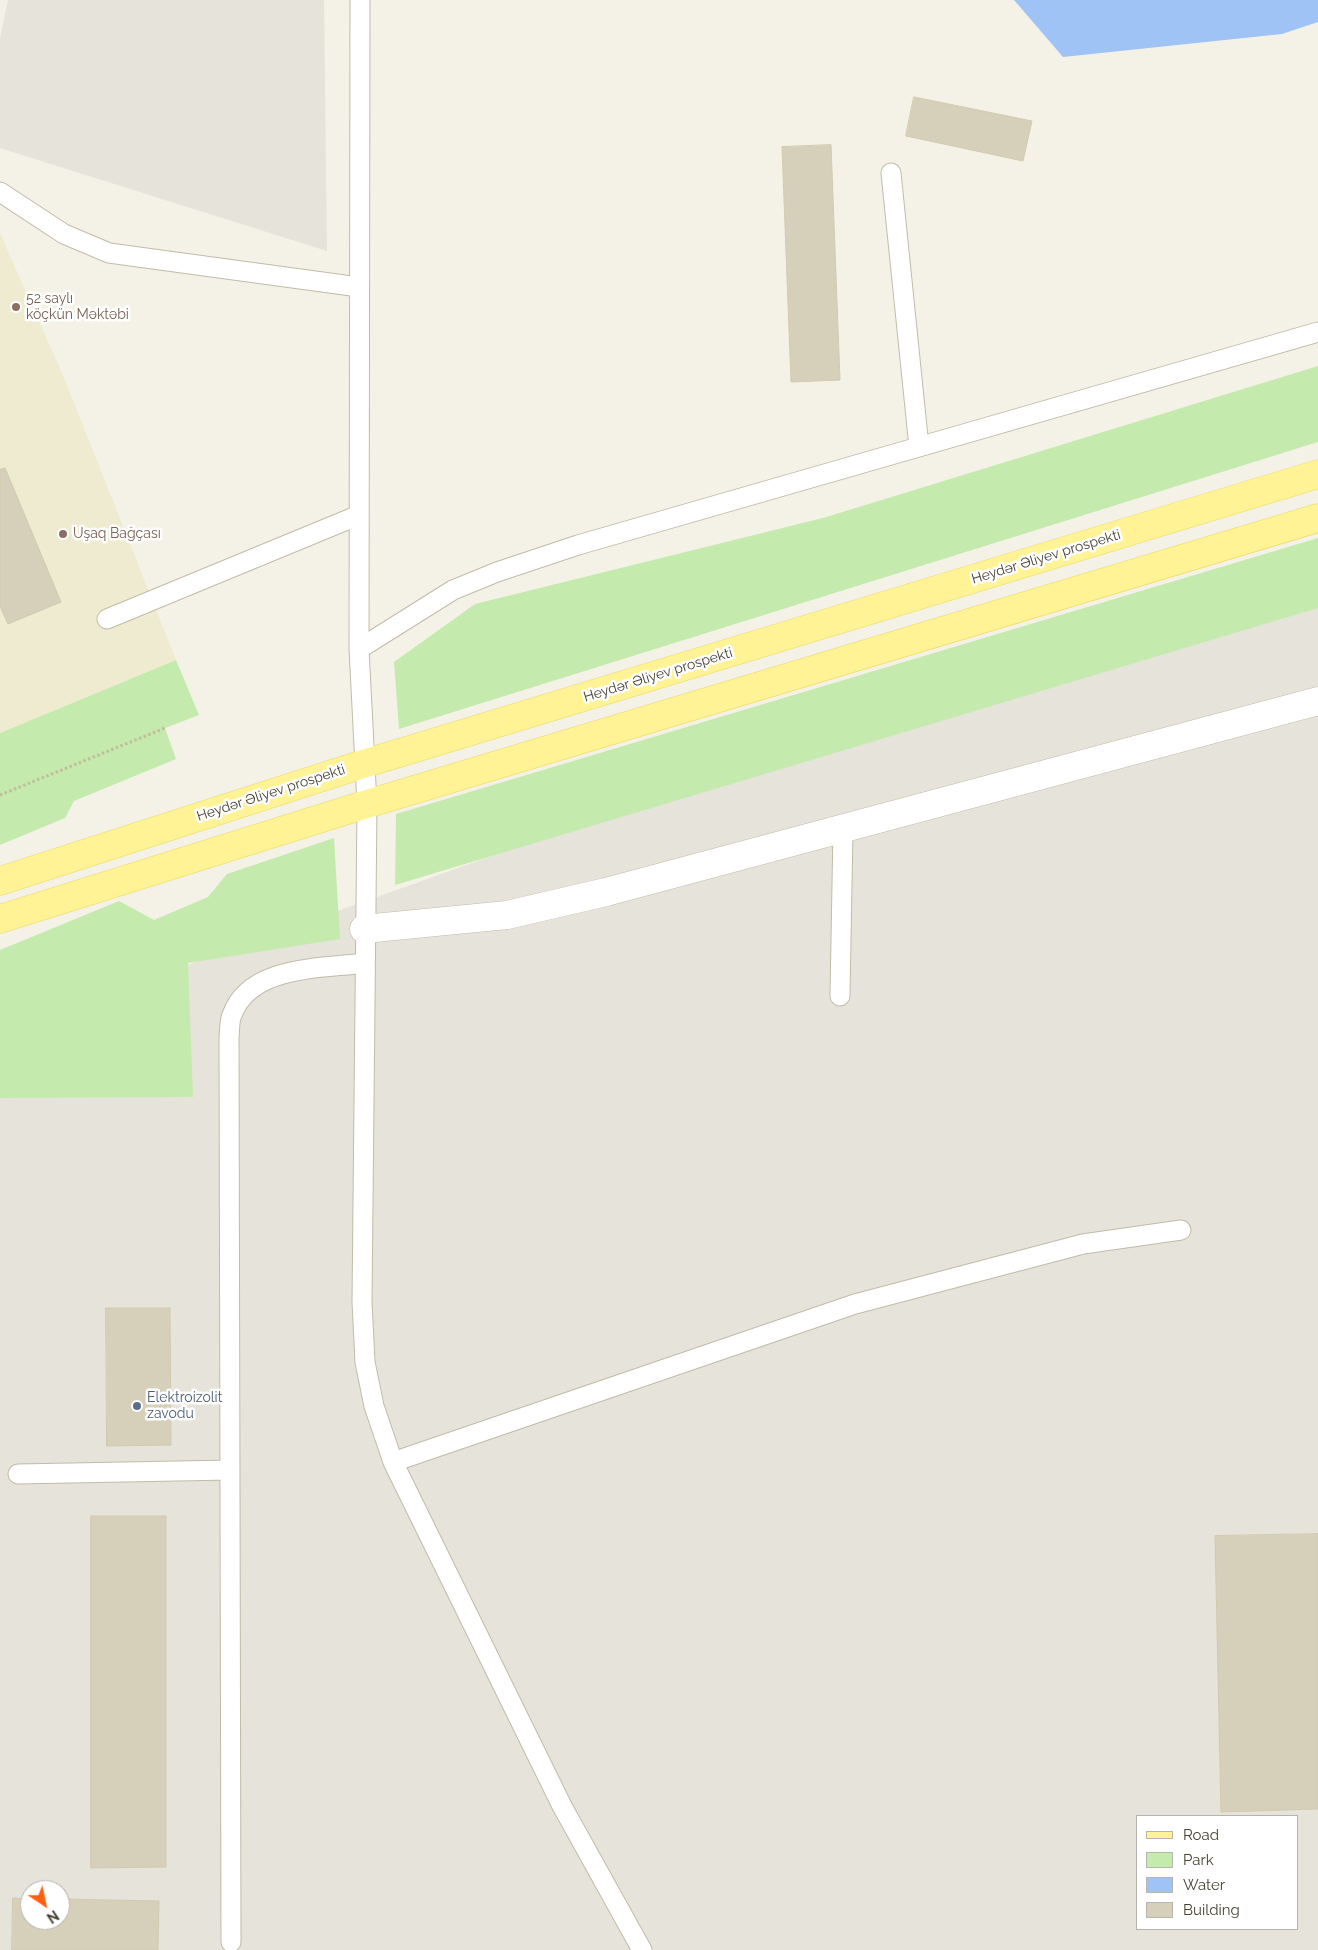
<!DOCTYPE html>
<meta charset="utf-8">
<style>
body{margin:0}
#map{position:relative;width:1318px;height:1950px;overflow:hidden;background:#f4f2e6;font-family:Raleway,sans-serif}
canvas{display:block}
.legend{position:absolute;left:1136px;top:1815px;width:162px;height:115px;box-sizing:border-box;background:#fff;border:1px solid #b6b4ae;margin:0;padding:6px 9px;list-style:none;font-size:15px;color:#484335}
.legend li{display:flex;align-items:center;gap:10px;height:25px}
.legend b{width:25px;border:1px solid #b6b4ae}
.north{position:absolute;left:20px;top:1880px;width:50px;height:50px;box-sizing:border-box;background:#fff;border:1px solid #b6b4ae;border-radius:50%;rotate:146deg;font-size:14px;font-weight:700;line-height:20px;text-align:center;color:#484335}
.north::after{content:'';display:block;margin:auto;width:18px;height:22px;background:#ff5e13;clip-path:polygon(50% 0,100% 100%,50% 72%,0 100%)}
</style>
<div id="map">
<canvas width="1318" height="1950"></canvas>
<ul class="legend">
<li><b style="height:6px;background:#fff395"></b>Road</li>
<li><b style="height:14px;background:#c4ebad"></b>Park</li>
<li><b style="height:14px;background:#9fc3f4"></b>Water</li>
<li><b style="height:14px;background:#d6d0bb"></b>Building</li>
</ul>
<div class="north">N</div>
</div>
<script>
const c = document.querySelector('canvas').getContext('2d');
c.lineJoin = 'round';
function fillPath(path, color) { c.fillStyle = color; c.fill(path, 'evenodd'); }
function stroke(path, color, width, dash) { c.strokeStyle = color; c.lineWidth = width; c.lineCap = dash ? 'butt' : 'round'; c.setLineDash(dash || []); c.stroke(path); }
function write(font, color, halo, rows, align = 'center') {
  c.font = font + ' Raleway,sans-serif'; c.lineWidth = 5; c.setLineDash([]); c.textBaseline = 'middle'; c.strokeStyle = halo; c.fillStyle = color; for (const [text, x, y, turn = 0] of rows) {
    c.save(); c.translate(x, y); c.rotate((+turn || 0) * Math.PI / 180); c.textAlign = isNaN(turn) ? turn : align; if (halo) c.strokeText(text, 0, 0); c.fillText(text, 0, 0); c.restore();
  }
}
fillPath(new Path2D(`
 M8,0H324L327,251L0,148V38Z
 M1318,560V1950H0V1032ZM1137,1816H1297V1929H1137ZM30,1890H60V1920H30Z`), '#e6e3db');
fillPath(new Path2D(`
 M0,233L65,380L176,660L0,733Z`), '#eeebd0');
fillPath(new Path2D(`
 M1318,366V442L399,729L394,662L475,604L823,518Z
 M1318,538V608L395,885L396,814Z
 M176,660L199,715L165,728L176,759L74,801L65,818L0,845V733Z
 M334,838L340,939L188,963L193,1097L0,1098V950L119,901L154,920L208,897L227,874Z`), '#c4ebad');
fillPath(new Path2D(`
 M1014,0H1318V22L1282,34L1063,57Z`), '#9fc3f4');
const building = new Path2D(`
 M914,97L1032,121L1023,161L906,136Z
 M831,145L840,380L791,382L782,147Z
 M5,468L61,602L8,624L0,606V470Z
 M106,1308H170L171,1445L107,1446Z
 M91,1516H166V1867L91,1868Z
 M1318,1534V1809L1221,1812L1215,1536Z
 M13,1898L30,1899V1920H60V1899L159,1901L158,1950H12Z`);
fillPath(building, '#d6d0bb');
stroke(building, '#d2caae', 1);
const service = new Path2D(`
 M360,0L359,649L367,804L362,1302L365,1362L374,1406L393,1462L562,1806L642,1950
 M891,173L919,447
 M0,192L64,234L109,253L359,287
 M107,619L359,515
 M359,649L453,590L497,572L578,545L1318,332
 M840,996L843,829
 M393,1462L855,1304L1083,1244L1181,1230
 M18,1474L230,1470
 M231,1942L229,1037C230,1030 229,1021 232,1015C250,965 321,969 364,963`);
const minor = new Path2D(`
 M364,929L507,915L606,892L1318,701`);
const primary = new Path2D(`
 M0,881L363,764L1318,474
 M0,919L367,804L1318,518`);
stroke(service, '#c0bca8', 21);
stroke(minor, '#c0bca8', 29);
stroke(primary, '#ead85e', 29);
stroke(new Path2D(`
 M0,795L165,728`), '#c3bb99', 3, [2.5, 2.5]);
stroke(service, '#fff', 19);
stroke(minor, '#fff', 28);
stroke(primary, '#fff395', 28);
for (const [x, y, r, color] of [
 [16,307,5,"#8d6e63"],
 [63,534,5,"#8d6e63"],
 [137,1406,5,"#5c6f8a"]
]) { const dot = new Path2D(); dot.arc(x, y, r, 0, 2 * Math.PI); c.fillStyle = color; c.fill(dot); stroke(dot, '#fff', 2); }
write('14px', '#785e54', '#fff', [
 ["52 saylı",26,299],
 ["köçkün Məktəbi",26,315],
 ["Uşaq Bağçası",73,534]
], 'left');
write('14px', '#484335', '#fff', [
 ["Heydər Əliyev prospekti",1046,557,-17],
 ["Heydər Əliyev prospekti",658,675,-17],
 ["Heydər Əliyev prospekti",271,793,-18]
]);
write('14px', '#4e5e75', '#fff', [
 ["Elektroizolit",147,1398],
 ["zavodu",147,1414]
], 'left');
</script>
